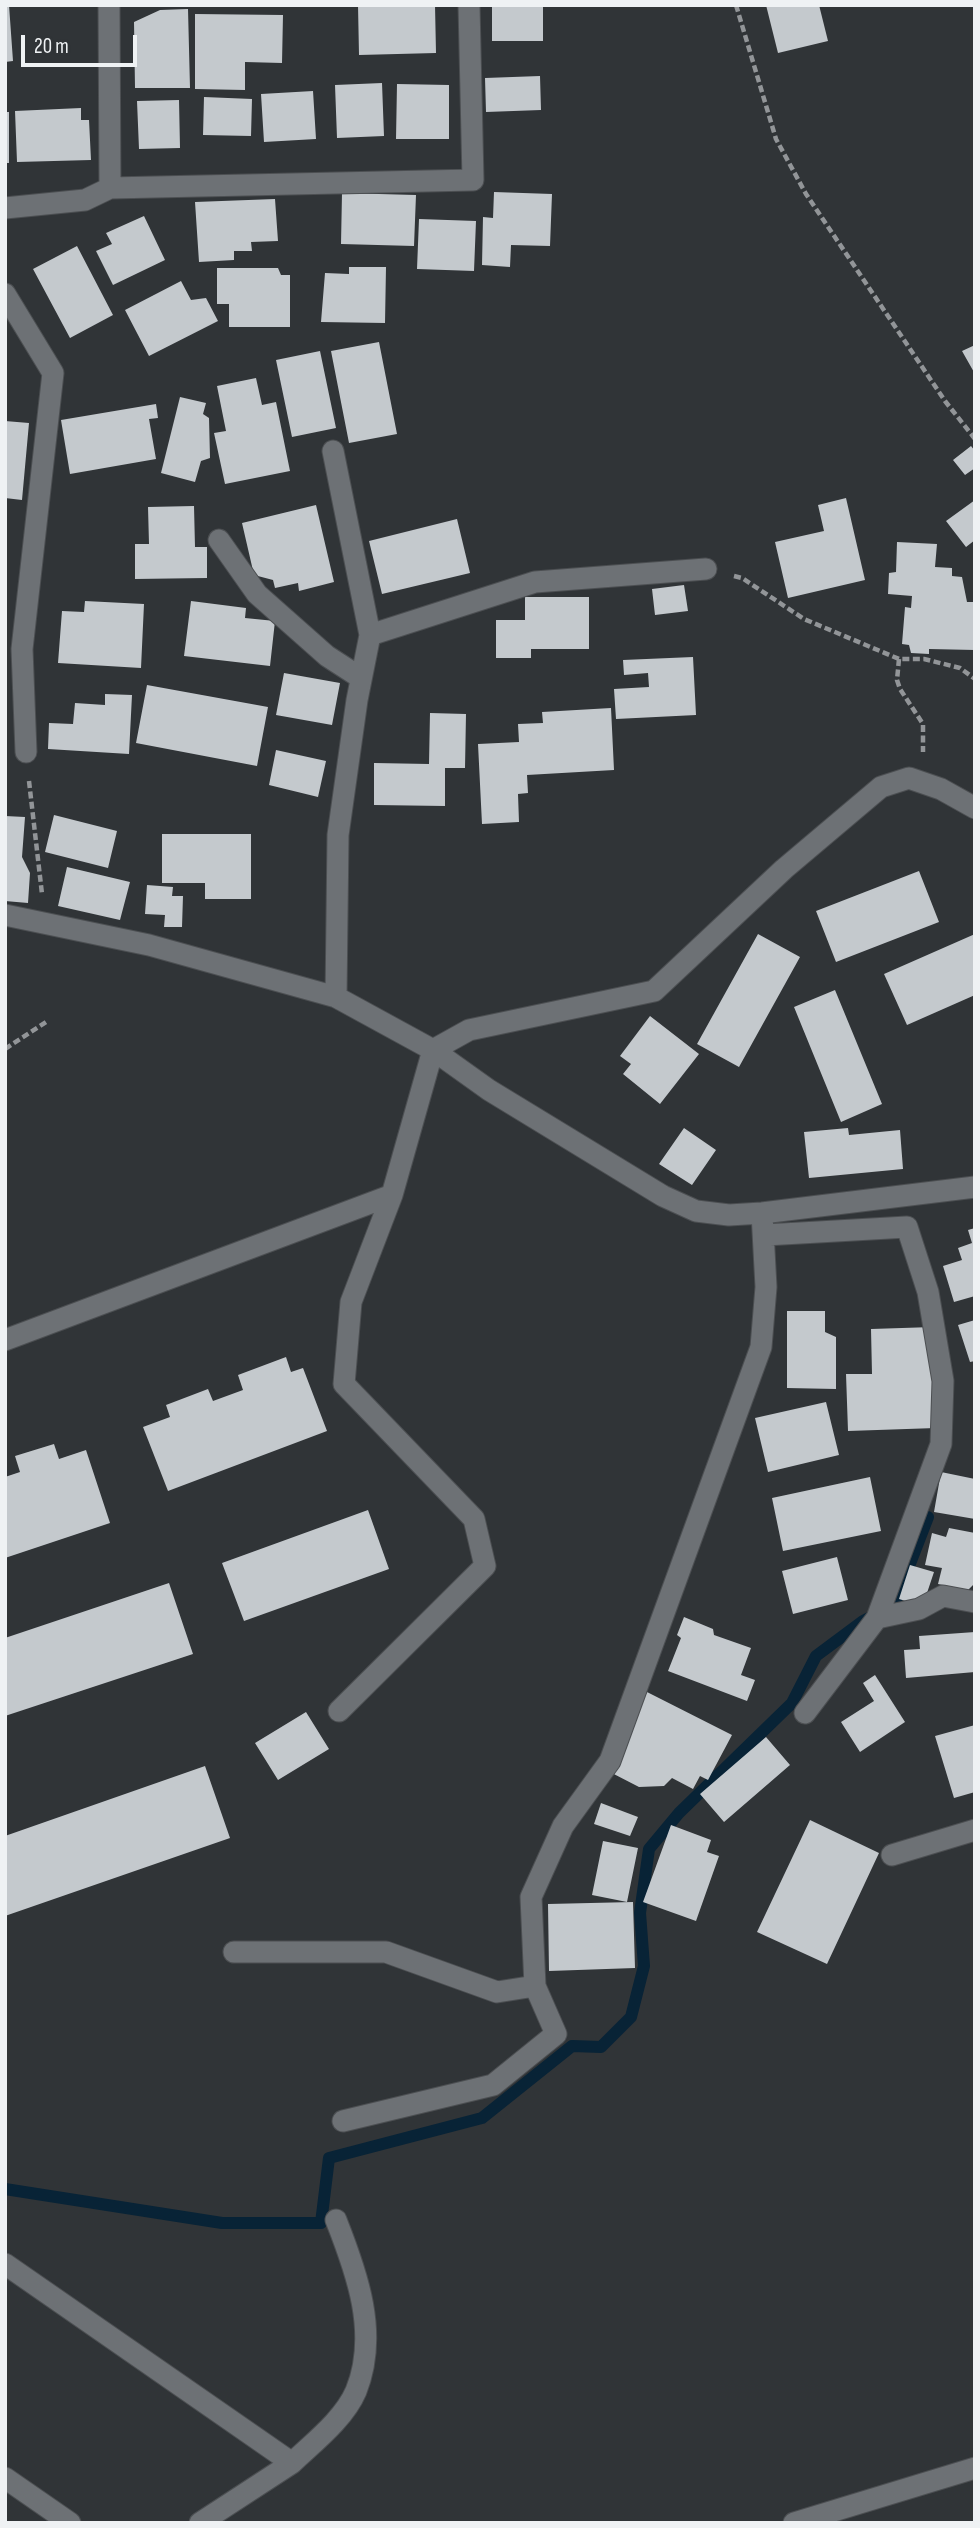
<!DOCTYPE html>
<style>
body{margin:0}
#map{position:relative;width:980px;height:2528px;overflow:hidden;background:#303437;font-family:"Sofia Sans Condensed",sans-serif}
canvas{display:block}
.frame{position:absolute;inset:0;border:7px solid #eff2f4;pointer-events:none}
.scale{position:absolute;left:21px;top:35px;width:116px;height:32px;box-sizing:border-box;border:4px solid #eff2f4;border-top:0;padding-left:9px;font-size:21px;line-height:24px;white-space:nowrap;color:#eff2f4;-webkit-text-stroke:5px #303437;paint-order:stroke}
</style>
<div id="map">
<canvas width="980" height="2528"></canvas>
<div class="frame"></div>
<div class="scale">20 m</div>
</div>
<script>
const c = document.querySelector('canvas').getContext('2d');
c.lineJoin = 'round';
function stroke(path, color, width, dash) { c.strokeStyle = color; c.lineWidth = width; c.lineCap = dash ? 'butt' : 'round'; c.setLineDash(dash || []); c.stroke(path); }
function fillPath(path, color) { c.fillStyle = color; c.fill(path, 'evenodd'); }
stroke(new Path2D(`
 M5,2189L222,2223H321L329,2158L482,2118L572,2046L601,2047L631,2017L644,1966L640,1913L649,1849L679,1813L792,1703L816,1656L863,1621L894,1605L928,1517`), '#082336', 12);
fillPath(new Path2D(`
 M5,5H9L13,61L5,62Z
 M358,5H435L436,53L359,55Z
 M492,5H543V41H492Z
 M766,5H819L828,41L778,53Z
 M188,9L190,88H135L134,22L160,10Z
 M195,14L283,15L282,63L245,62V90L195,89Z
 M540,76L541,110L486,112L485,78Z
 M382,83L384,136L337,138L335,85Z
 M397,84L449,85V139H396Z
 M313,91L316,139L264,142L261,94Z
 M204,97L252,99L251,136L203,135Z
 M179,100L180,148L139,149L137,101Z
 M81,108V120H89L91,160L17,162L15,111Z
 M5,112H9V163H5Z
 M494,192L552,194L550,246L511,245L510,267L482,265L483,217L493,218Z
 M342,193L416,195L414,246L341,244Z
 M275,199L278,241L251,242L252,251H234V260L199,262L195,202Z
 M144,216L165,260L113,285L96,251L112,244L106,233Z
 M419,219L476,221L474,271L417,269Z
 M77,246L113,315L70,338L33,269Z
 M349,267H386L385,323L321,322L325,273L349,274Z
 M217,268H278L281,275H290V327H229V304H217Z
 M181,281L191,300L206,298L218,321L149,356L125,310Z
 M379,342L397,434L349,443L331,351Z
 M975,345V374L962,351Z
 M320,351L336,428L292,437L276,360Z
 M256,378L262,405L276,402L290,471L225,484L214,433L226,431L217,386Z
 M180,397L206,403L203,414L209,418L210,458L201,461L195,482L161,473Z
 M156,404L158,418L149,419L156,459L70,474L61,420Z
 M5,421L29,423L22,500L5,498Z
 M971,446L975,451V468L965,475L953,460Z
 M846,498L865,580L788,598L775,542L824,531L818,505Z
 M975,500V540L966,547L946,521Z
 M316,505L334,582L299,591L298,583L275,588L273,580L254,575L242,523Z
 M194,506L195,547H207V578L135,579V544H149L148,507Z
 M457,519L470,573L382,594L369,541Z
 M897,542L937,544L935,567L952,568V576L962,577L967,602H975V650L929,649V654L911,653L909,645L902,644L905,607L911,608L912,596L888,594L889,573L896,572Z
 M684,585L688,611L655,615L652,589Z
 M525,597H589V649H531V658H496V620H525Z
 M85,601L144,604L141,668L58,663L62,611L84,612Z
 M191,601L246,608L245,618L275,621L270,666L184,656Z
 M693,657L696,715L616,719L614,689L649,687L648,673L624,675L623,660Z
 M284,673L340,683L332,725L276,715Z
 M147,685L268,707L257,766L136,743Z
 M105,694L132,695L129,754L48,749L49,723L73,724L75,703L105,705Z
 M611,708L614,770L527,775L528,793L518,794L519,822L482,824L478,744L519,742L518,724L543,723L542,712Z
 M430,713L466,714L465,768H445V806L374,805V763L429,764Z
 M276,750L326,761L318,797L269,785Z
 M54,815L117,831L108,868L45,852Z
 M5,816L25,817L22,857L30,873L28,903L5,901Z
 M162,834H251V899H205V883H162Z
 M67,867L130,882L120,920L58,906Z
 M919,871L939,922L836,962L816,911Z
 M147,885L173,887L172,896H183L182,927H164L165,915L145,914Z
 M758,934L800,957L739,1067L697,1044Z
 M975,934V995L907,1025L884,974Z
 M835,990L882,1104L841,1122L794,1007Z
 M650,1016L699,1054L660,1104L623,1074L631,1064L620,1056Z
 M684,1128L716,1150L692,1185L659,1164Z
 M848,1128L849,1135L900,1130L903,1169L809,1178L804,1132Z
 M975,1228V1296L954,1302L943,1266L962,1260L958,1248L972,1243L968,1230Z
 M787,1311H825V1332L836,1337V1389L787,1388Z
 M975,1320V1361L970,1362L958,1325Z
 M933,1327L936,1428L848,1431L846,1374H872L871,1329Z
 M286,1357L291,1372L303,1368L327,1431L168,1491L143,1427L170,1417L166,1405L208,1389L213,1401L243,1390L238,1375Z
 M826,1402L839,1455L768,1472L755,1418Z
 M54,1444L59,1459L86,1450L110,1523L5,1558V1477L20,1472L15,1456Z
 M941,1472L975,1479V1519L934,1512Z
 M870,1477L881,1531L783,1551L772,1498Z
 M368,1510L389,1569L244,1621L222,1563Z
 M949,1528L975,1533V1583L968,1590L938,1584L942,1568L925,1565L932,1533L946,1537Z
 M837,1557L848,1600L793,1614L782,1571Z
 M910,1565L934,1572L927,1593L912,1603L899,1599Z
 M169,1583L193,1654L5,1716V1638Z
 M684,1617L713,1629L714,1635L751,1648L741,1675L755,1680L747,1701L668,1671L681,1638L677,1635Z
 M975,1632V1672L906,1678L904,1650L920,1649L919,1636Z
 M875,1675L905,1722L860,1752L841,1722L874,1701L863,1683Z
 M647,1692L732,1735L708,1780L700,1776L693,1789L672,1778L664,1786L639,1787L606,1770Z
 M306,1712L329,1749L278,1780L255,1743Z
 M975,1725V1792L954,1798L935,1736Z
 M766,1737L790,1765L724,1822L700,1794Z
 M205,1766L230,1838L5,1916V1836Z
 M601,1803L638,1817L630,1836L594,1824Z
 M810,1820L879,1853L827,1964L757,1932Z
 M671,1825L711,1840L707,1852L719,1856L696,1921L643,1902Z
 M603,1841L638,1848L627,1902L592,1895Z
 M633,1902L635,1968L549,1971L548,1904Z`), '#c4c9cd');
const minor = new Path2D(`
 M109,5L110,188
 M5,208L85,200L110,188L473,180L469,5
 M5,294L53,373L22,649L26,752
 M333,451L370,635L357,700L338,835L336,997
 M219,540L257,594L327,656L361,678
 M370,635L535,582L706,569
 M5,915L149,945L336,997L433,1050L489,1090L663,1196L696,1211L729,1215L762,1213L975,1187
 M765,1235L907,1227L928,1292L943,1381L941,1444L877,1618L805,1713
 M5,1340L392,1195
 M877,1618L919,1609L943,1596L975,1602
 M339,1711L485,1566L474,1519L344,1384L351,1302L392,1195L433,1050L469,1030L654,991L784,869L881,787L909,778L941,789L975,808
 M892,1855L975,1830
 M234,1952H386L497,1992L535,1986
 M343,2121L493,2085L556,2034L535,1986L531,1897L563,1826L610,1761L761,1347L766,1287L762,1213
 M5,2264L292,2463L200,2523
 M292,2463C314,2442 344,2419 356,2391C379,2334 357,2273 336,2220
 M5,2478L70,2523
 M794,2523L975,2468`);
stroke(minor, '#4c4f52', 23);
stroke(new Path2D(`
 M736,5L776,139L806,194L945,401L975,439
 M734,576L742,578L804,619L899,659H924L960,668L975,679
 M899,659L897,680L900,689L923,724V752
 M29,781L42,894
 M5,1049L46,1022`), '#929598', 4.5, [7, 3.5]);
stroke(minor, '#6d7175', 21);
</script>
